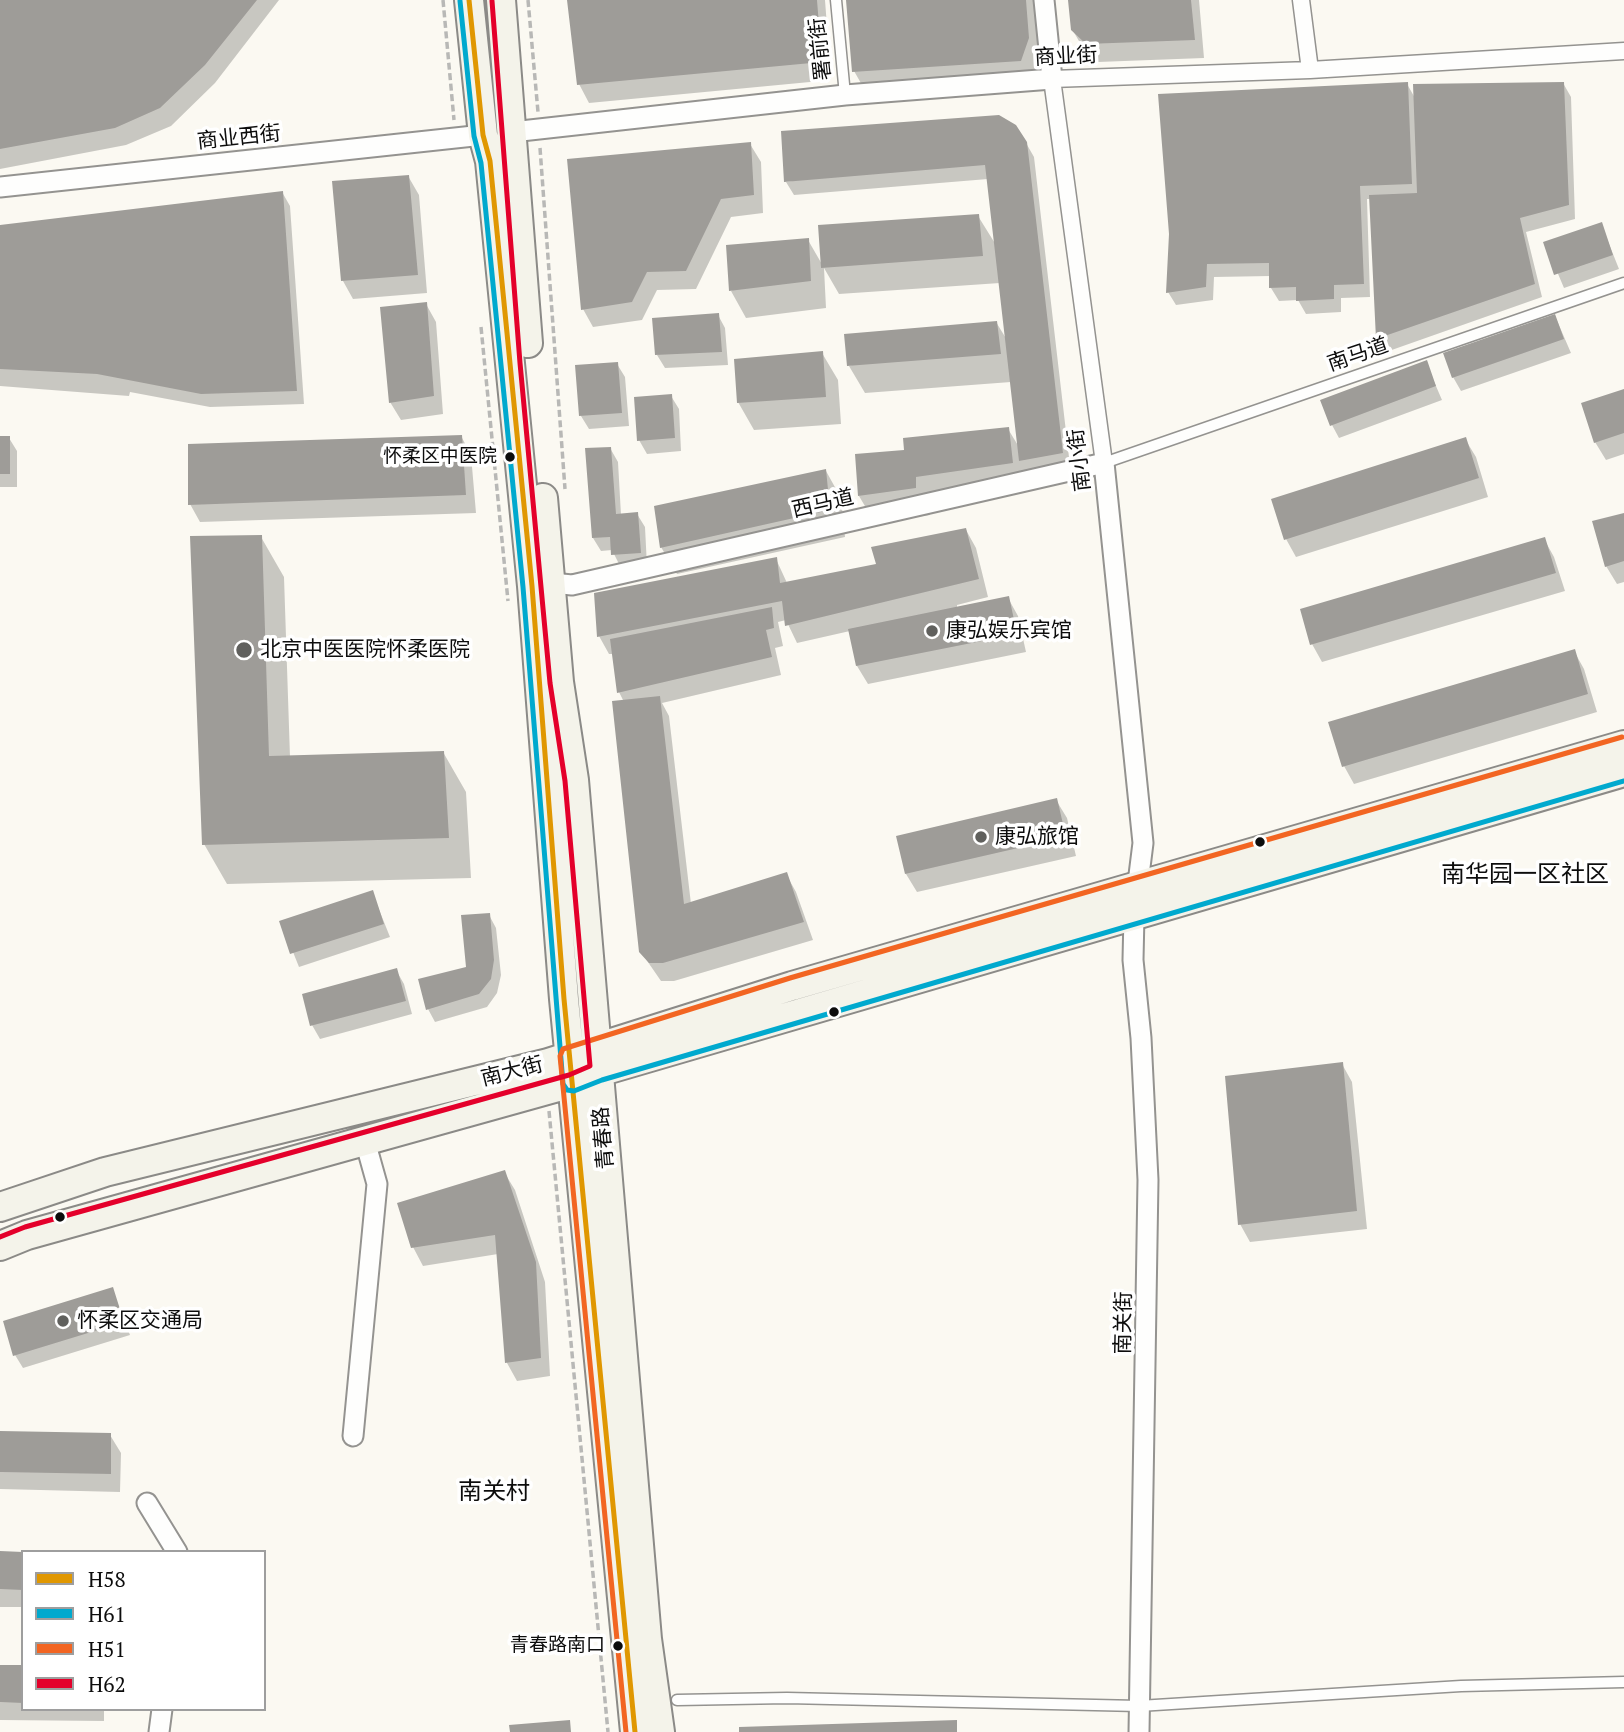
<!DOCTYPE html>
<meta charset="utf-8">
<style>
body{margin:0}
#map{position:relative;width:1624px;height:1732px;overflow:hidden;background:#fbf9f2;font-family:"PT Serif",serif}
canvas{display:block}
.legend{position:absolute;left:21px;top:1550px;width:245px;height:161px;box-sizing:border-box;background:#fff;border:2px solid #9e9e9e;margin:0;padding:9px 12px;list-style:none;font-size:21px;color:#0d0d0d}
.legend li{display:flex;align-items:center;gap:14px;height:35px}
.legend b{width:35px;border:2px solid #9e9e9e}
</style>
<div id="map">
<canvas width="1624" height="1732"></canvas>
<ul class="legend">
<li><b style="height:9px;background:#e09701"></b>H58</li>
<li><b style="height:9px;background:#00a9ce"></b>H61</li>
<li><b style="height:9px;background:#f26522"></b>H51</li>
<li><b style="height:9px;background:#e4002b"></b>H62</li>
</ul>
</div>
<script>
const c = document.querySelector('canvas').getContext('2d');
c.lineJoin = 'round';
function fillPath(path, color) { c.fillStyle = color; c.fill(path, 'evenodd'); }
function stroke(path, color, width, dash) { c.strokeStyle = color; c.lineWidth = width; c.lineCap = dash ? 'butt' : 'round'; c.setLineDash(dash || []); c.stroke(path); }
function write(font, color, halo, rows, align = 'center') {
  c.font = font + ' "PT Serif","Noto Sans SC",serif'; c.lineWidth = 7; c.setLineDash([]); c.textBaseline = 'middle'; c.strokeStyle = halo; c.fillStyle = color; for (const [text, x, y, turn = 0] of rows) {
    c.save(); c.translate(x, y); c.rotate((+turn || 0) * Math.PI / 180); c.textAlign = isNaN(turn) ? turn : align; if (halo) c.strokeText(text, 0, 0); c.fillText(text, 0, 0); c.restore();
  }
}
fillPath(new Path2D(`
 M0,0H279L215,83L171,126L126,145L0,169Z
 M569,0H825L831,80L589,103L579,84Z
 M848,0H1038L1044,66L1037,88L870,99L854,71Z
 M1069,0H1199L1204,58L1098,62L1083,48L1072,29Z
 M1563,83L1571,97L1575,219L1526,232L1542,297L1386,352L1378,339L1371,199H1367L1370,297L1341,298V312L1306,314L1298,300L1279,301L1271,288V276L1214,277L1213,300L1176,305L1168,292L1407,84L1415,98Z
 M1026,143L1034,157L1070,466L930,504V515L875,523L859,496L906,452L1008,429L1019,447L1011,382L865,393L849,366L996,322L1007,340L1000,283L839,294L824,268L826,308L746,318L731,291L808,240L823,266L978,216L996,245L988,179L794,195L786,182Z
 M750,144L761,162L763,213L731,217L696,289L657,290L642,320L593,327L583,309Z
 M408,176L419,195L427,293L353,299L343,281L334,182Z
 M282,192L290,206L304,404L210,407L130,392L129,396L0,386V227Z
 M1601,224L1619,269L1564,288L1545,243Z
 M426,304L436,322L443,414L401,420L390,402Z
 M718,315L725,328L728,365L665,368L657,355Z
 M1555,316L1571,353L1461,391L1453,377Z
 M822,353L838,380L841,424L754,430L738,402Z
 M1426,363L1442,400L1339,438L1332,425Z
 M617,364L625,377L629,426L589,429L581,416L577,367Z
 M1624,391V454L1606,460L1595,442Z
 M671,396L679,409L681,451L647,454L639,440Z
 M461,436L471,455L476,513L200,522L190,504Z
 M0,438H9L17,451V487H0Z
 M1465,439L1476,457L1488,497L1296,557L1286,539L1273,500Z
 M610,448L618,462L621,515L637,514L645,527L647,566L621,568L612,550L601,551L593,538Z
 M826,471L841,498L845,537L677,574L661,547Z
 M1624,515V582L1617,584L1606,566Z
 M966,530L976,548L988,597L957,605V608L1008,598L1018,616L1026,652L868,684L857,666L850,631L797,643L786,620L778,622L783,646L775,648L781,675L662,703L669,716L691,904L786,874L796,892L813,940L674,981H661L641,952L624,702L619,692L614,654H609L599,636L776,559L787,583L878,566Z
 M261,537L284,577L290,757L443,752L466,792L471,878L227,884L204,844Z
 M1544,539L1554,557L1565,591L1322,662L1312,644L1302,610Z
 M1574,651L1584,669L1597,712L1354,784L1344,766Z
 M1056,800L1067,818L1076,856L917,892L906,874L898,837Z
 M372,892L390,937L299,967L281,922Z
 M489,915L496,928L501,975L497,993L487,1007L435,1022L428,1009L467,968Z
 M396,970L404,984L412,1014L320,1039L312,1025Z
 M1342,1064L1352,1082L1367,1229L1250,1242L1240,1224Z
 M504,1172L515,1190L545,1282L550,1376L517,1381L507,1363L498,1254L423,1266L413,1247Z
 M112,1289L130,1335L23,1368L15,1355Z
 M0,1433L110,1435L121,1453L120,1492L0,1489Z
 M0,1553H23V1607H0Z
 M0,1667H23V1709H104V1721L0,1720Z`), '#0003');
fillPath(new Path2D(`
 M0,0H257L205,65L160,108L115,128L0,149Z
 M567,0H817L822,62L577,85Z
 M846,0H1026L1029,38L1021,61L852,72Z
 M1068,0H1191L1195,40L1086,44L1071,30Z
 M1408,82L1412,184L1360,186L1364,284L1334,285V299L1296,301V287L1269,288V263L1207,264L1206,287L1166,293L1169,234L1158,94Z
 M1564,82L1569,205L1520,218L1535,284L1376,339L1369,195L1417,193L1413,84Z
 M999,115L1016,125L1027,142L1063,453L1019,461L985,165L784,182L781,131Z
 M751,142L754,195L721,199L686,271L647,272L632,302L581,310L567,159Z
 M409,175L418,275L341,281L332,181Z
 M283,191L297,391L201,394L97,374L0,369V225Z
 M979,214L983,256L821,268L818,225Z
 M1602,222L1613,255L1554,275L1543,242Z
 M809,238L811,281L729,291L726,245Z
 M427,302L434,396L389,403L380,307Z
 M719,313L722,352L655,355L652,318Z
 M1555,314L1564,339L1452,378L1443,353Z
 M997,321L1001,354L847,366L844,334Z
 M823,351L826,397L737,403L734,359Z
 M1427,360L1436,386L1330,426L1320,400Z
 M618,362L622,413L579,416L575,365Z
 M1624,389V433L1594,443L1581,403Z
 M672,394L675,438L637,441L634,397Z
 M1009,427L1013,463L916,477V488L858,496L855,454L904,450L903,438Z
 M462,435L466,495L188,505V444Z
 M0,436H10V474H0Z
 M1466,437L1479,478L1284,540L1271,499Z
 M611,447L616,514L638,512L641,553L611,555L610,537L592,538L585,448Z
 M826,469L830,510L660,548L654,506Z
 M1624,513V561L1605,567L1592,521Z
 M966,528L979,579L785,626L782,601L597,637L594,593L777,557L780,583L876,564L871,547Z
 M262,535L269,756L444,751L449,838L202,845L190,536Z
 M1545,537L1556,573L1310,645L1300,609Z
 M1009,596L1017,634L856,666L848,629Z
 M772,607L774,628L766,630L772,657L617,693L610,639Z
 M1575,649L1588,694L1342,767L1328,722Z
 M660,696L684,904L787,872L804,922L663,963H649L639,952L612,701Z
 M1057,798L1066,837L905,874L896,836Z
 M373,890L384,924L290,954L279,921Z
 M490,913L494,960L491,979L479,994L426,1010L418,979L466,967L461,915Z
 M397,968L406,1001L310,1026L302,994Z
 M1343,1062L1357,1211L1238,1225L1225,1076Z
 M505,1170L536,1262L541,1358L505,1363L495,1235L411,1248L397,1203Z
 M113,1287L124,1322L13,1356L3,1321Z
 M0,1431L111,1433V1474L0,1472Z
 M0,1551L23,1552V1590L0,1589Z
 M0,1665H23V1703L0,1702Z
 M570,1720L571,1732H510L509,1725Z
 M957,1720V1732H739V1727Z`), '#9e9c98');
const service = new Path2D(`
 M836,0L845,95
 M1104,463L1624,283
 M677,1700L787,1698L1139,1706L1461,1686L1624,1682`);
const pedestrian = new Path2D(`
 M1301,0L1310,70
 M1104,463L1052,79L1310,70L1624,51`);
const minor = new Path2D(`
 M512,132L845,95L1052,79L1044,0
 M0,187L483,135
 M552,583L572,585L1104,463L1143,843L1134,915L1133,960L1141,1038L1148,1180L1139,1732
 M353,1436L377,1184L365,1141
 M147,1503L177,1552
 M159,1732L162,1709`);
const secondary = new Path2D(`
 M469,0L483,135L490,161L532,586L564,999L635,1732
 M501,0L528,343
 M543,498L559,682L574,780L647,1639L660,1732
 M0,1207L105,1172L548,1063L792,986L1624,745
 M0,1246L27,1235L572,1083L599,1072L1624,772`);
stroke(service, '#949390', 13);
stroke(pedestrian, '#949390', 19);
stroke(minor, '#949390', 23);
stroke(secondary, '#8b8a87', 32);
stroke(new Path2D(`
 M443,0L454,120
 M528,0L538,112
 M540,148L565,489
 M481,327L508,601
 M549,1111L608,1732`), '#b8b8b6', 3.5, [7, 3.5]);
stroke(service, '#fefefd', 10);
stroke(pedestrian, '#fefefd', 16);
stroke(minor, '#fefefd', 19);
stroke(secondary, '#f4f3ea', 28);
stroke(new Path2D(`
 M469,0L483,135L490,161L532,586L564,999L635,1732`), '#e09701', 5);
stroke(new Path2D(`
 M460,1L474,136L481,163L523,587L563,1084L567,1090L574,1091L602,1080L1624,781`), '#00a9ce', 5);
stroke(new Path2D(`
 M626,1732L560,1056L563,1049L790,978L1622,737`), '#f26522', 5);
stroke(new Path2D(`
 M0,1237L25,1227L569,1075L590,1066L565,781L550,683L520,363L492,1`), '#e4002b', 5);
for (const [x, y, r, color] of [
 [510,457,6,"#0d0d0d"],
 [932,631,7,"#60605d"],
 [244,650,9,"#60605d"],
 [981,837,7,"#60605d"],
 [1260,842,6,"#0d0d0d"],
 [834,1012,6,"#0d0d0d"],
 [60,1217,6,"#0d0d0d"],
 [63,1321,7,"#60605d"],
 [618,1646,6,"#0d0d0d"]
]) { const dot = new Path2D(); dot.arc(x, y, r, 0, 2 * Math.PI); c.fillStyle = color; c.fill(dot); stroke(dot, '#fff', 2.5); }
write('19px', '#0d0d0d', '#fff', [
 ["怀柔区中医院",497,457],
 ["青春路南口",605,1646]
], 'right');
write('21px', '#0d0d0d', '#fff', [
 ["署前街",821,49,-96],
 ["商业街",1066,57,-3],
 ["商业西街",239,138,-6],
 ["南马道",1358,355,-19],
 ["南小街",1080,460,-97],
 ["西马道",823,504,-13],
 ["南大街",512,1072,-14],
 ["青春路",604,1138,-95],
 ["南关街",1124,1323,-89]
]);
write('21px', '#0d0d0d', '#fff', [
 ["康弘娱乐宾馆",946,631],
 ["北京中医医院怀柔医院",260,650],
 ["康弘旅馆",995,837],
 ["怀柔区交通局",77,1321]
], 'left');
write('24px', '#0d0d0d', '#fff', [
 ["南华园一区社区",1525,875],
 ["南关村",494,1492]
]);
</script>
